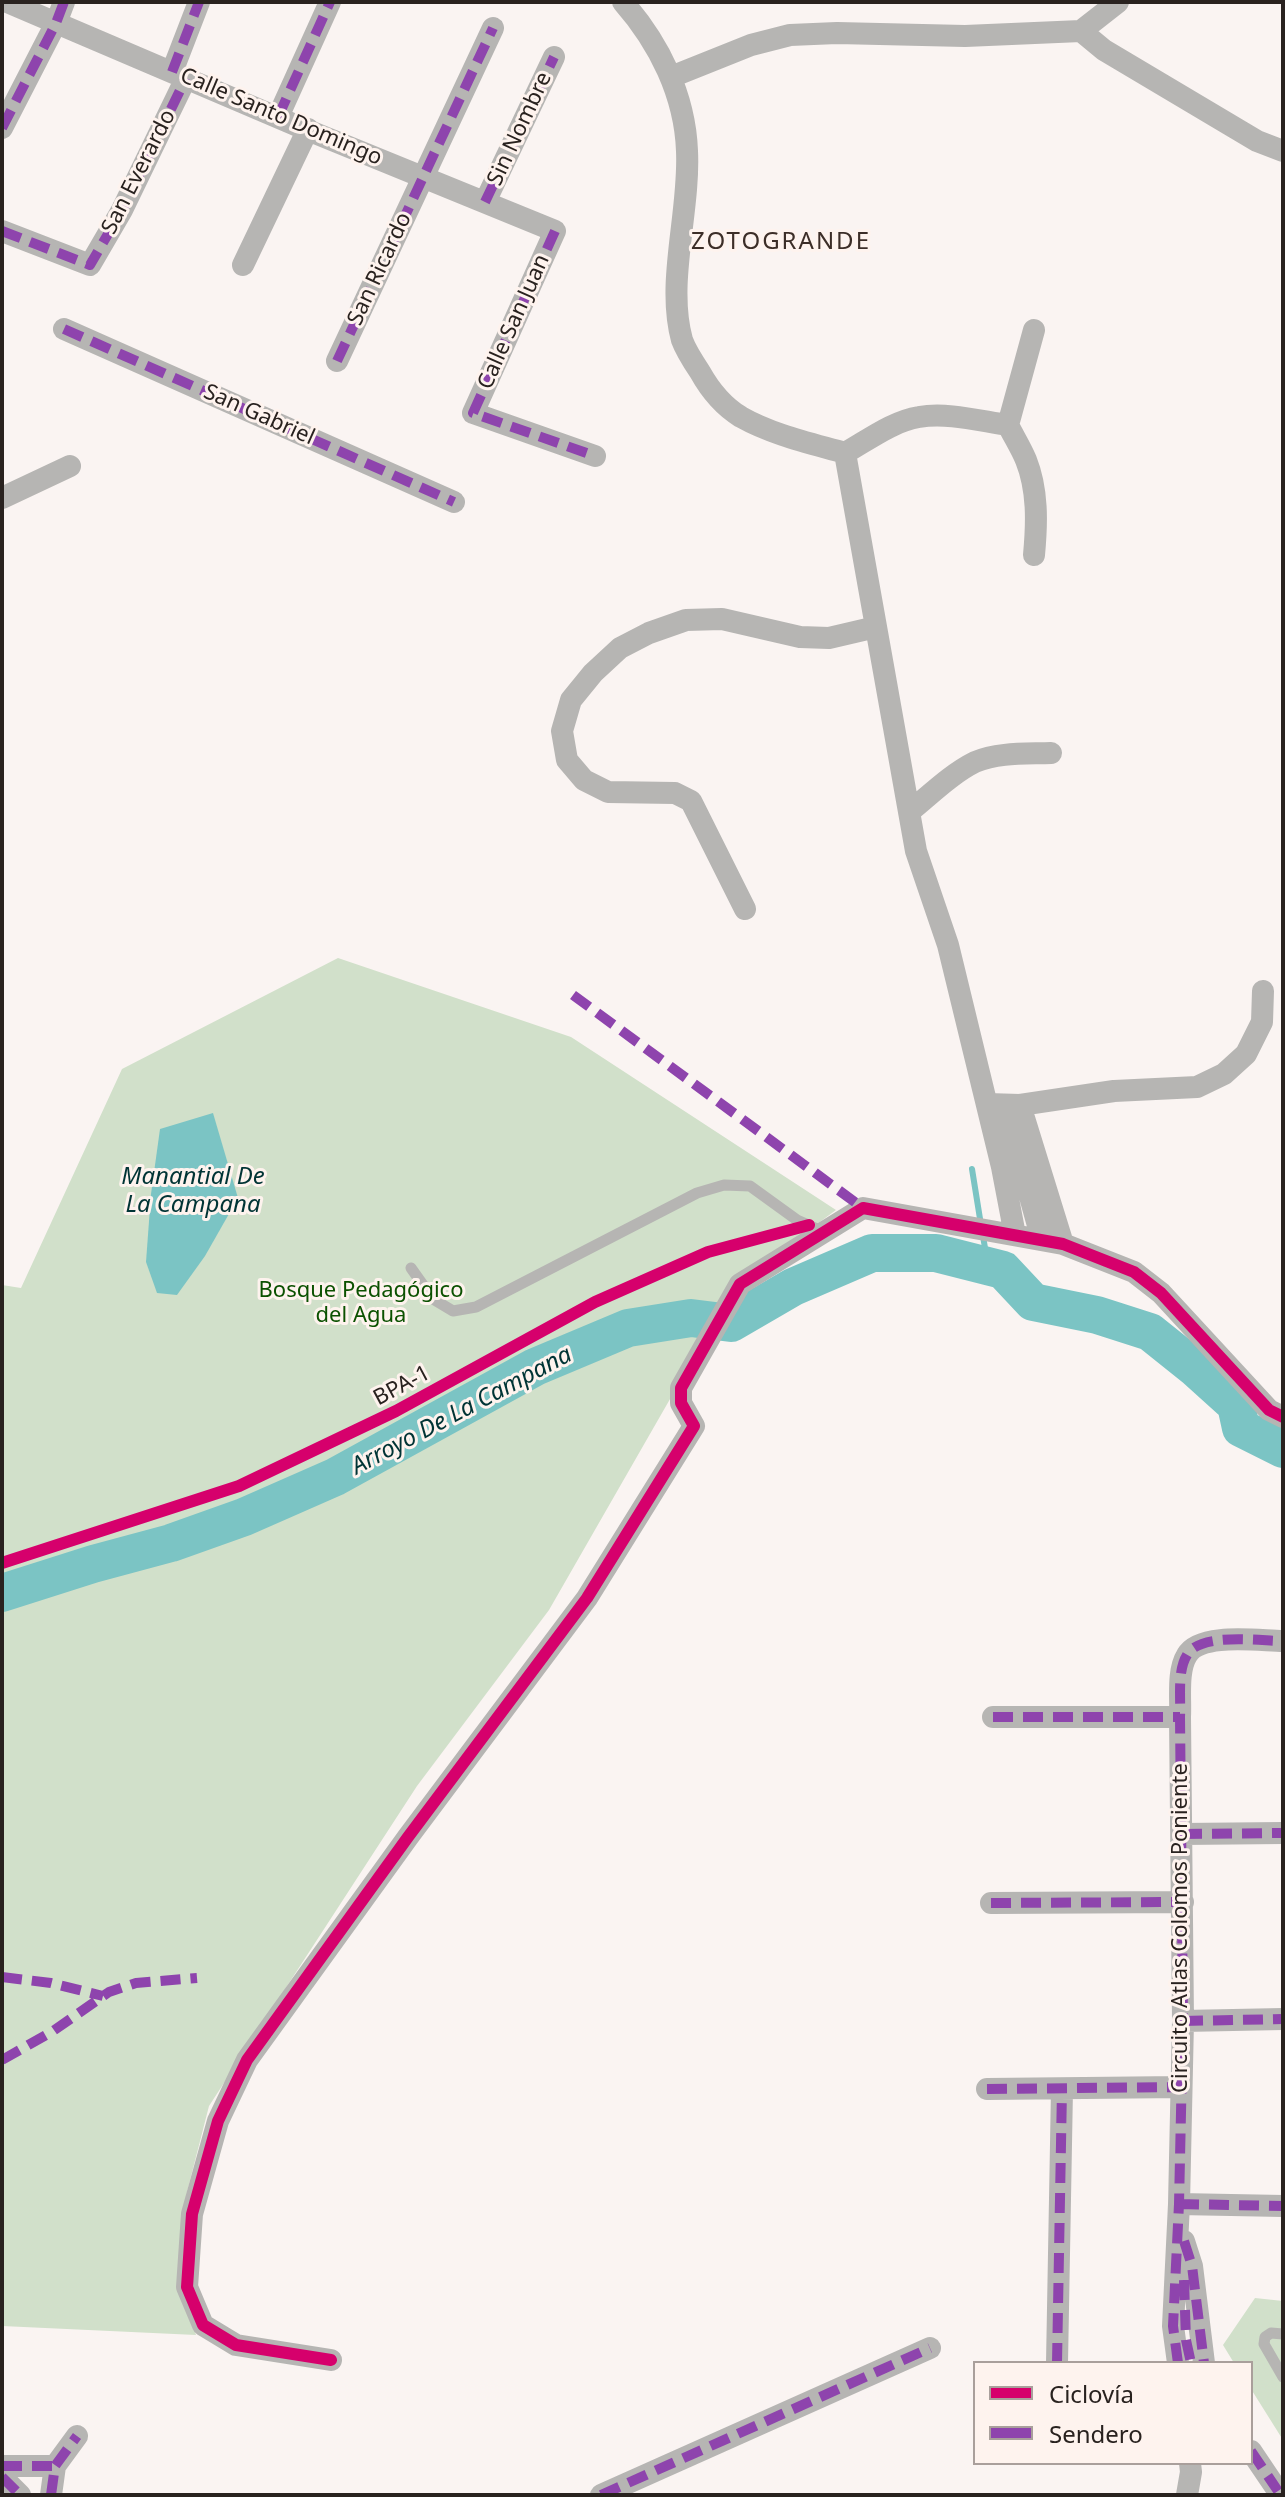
<!DOCTYPE html>
<meta charset="utf-8">
<style>
body{margin:0}
#map{position:relative;width:1285px;height:2497px;overflow:hidden;background:#faf4f2;font-family:"Noto Sans",sans-serif}
canvas{display:block}
.frame{position:absolute;inset:0;border:4px solid #29221f;pointer-events:none}
.legend{position:absolute;left:973px;top:2361px;width:280px;height:104px;box-sizing:border-box;background:#fef3ee;border:2px solid #a99f9b;margin:0;padding:10px 14px;list-style:none;font-size:24px;color:#29221f}
.legend li{display:flex;align-items:center;gap:16px;height:40px}
.legend b{width:40px;border:2px solid #a99f9b}
</style>
<div id="map">
<canvas width="1285" height="2497"></canvas>
<div class="frame"></div>
<ul class="legend">
<li><b style="height:10px;background:#d6006c"></b>Ciclovía</li>
<li><b style="height:10px;background:#8e44ad"></b>Sendero</li>
</ul>
</div>
<script>
const c = document.querySelector('canvas').getContext('2d');
c.lineJoin = 'round';
function fillPath(path, color) { c.fillStyle = color; c.fill(path, 'evenodd'); }
function stroke(path, color, width, dash) { c.strokeStyle = color; c.lineWidth = width; c.lineCap = dash ? 'butt' : 'round'; c.setLineDash(dash || []); c.stroke(path); }
function write(font, color, halo, rows, align = 'center') {
  c.font = font + ' "Noto Sans",sans-serif'; c.lineWidth = 6; c.setLineDash([]); c.textBaseline = 'middle'; c.strokeStyle = halo; c.fillStyle = color; for (const [text, x, y, turn = 0] of rows) {
    c.save(); c.translate(x, y); c.rotate((+turn || 0) * Math.PI / 180); c.textAlign = isNaN(turn) ? turn : align; if (halo) c.strokeText(text, 0, 0); c.fillText(text, 0, 0); c.restore();
  }
}
fillPath(new Path2D(`
 M338,958L571,1037L836,1210L736,1284L549,1610L417,1786L209,2106L187,2192L178,2275L196,2335L2,2326V1285L21,1288L122,1069Z
 M1255,2298L1283,2301V2440L1251,2389V2363H1234L1223,2345Z`), '#d1e0ca');
fillPath(new Path2D(`
 M213,1113L238,1198L205,1256L177,1295L157,1293L146,1262L151,1194L160,1129Z`), '#7bc4c4');
stroke(new Path2D(`
 M972,1169L981,1225
 M983,1236L988,1266`), '#7bc4c4', 6);
stroke(new Path2D(`
 M2,1593L93,1564L171,1543L244,1517L335,1477L535,1367L628,1328L691,1318L731,1323L793,1287L872,1253H936L1003,1270L1033,1302L1097,1315L1150,1332L1195,1368L1236,1405L1241,1428L1283,1449`), '#7bc4c4', 38);
stroke(new Path2D(`
 M2,1565L241,1487L310,1456L402,1410L593,1304L708,1253L773,1237`), '#bdb9b7', 4, [2, 6]);
stroke(new Path2D(`
 M411,1268L433,1299L453,1311L476,1307L697,1193L724,1185L750,1186L797,1220L824,1232
 M1283,2334L1271,2333L1265,2337L1264,2344L1283,2377`), '#b6b5b3', 11);
stroke(new Path2D(`
 M7,2L300,127L555,231L473,413L595,456
 M623,2C659,43 685,95 687,151C690,212 666,282 682,340C686,351 694,363 700,372C710,390 723,406 741,417C773,435 810,443 845,453L916,851L948,945L1002,1167L1015,1235
 M1081,31L1104,50L1257,141L1283,151
 M172,72L199,2
 M671,77L751,45L790,35L837,33L965,36L1081,31L1118,2
 M278,117L330,2
 M2,128L56,23L64,2
 M485,202L554,57
 M2,231L90,265L122,210L186,78
 M243,265L308,129
 M64,329L454,502
 M1034,330L1008,425C1014,437 1021,448 1026,460C1038,490 1037,523 1034,555
 M337,361L493,28
 M845,453C868,440 893,421 919,417C947,412 980,421 1008,425
 M2,498L70,466
 M909,812C930,795 951,774 975,762C998,752 1027,754 1051,753
 M745,909L691,801L675,793L608,792L584,780L567,760L562,731L571,700L593,673L620,648L649,633L686,620L722,619L800,637L829,638L876,627
 M987,1104L1020,1105L1114,1091L1197,1087L1224,1074L1246,1054L1262,1022L1263,991
 M1020,1105L1063,1244
 M1005,1106L1042,1240
 M993,1717H1180
 M1182,1834L1283,1833
 M991,1903L1183,1902
 M1183,2021L1283,2019
 M987,2089L1181,2087
 M1179,2204L1283,2206
 M1184,2241L1192,2266L1204,2363
 M331,2360L236,2345L203,2325L187,2287L192,2214L218,2121L247,2060L408,1837L587,1598L694,1426L681,1403V1388L740,1284L863,1208L1063,1244L1134,1272L1161,1293L1269,1410L1283,1417
 M1057,2363L1062,2089
 M1178,2363L1173,2326L1179,2204L1183,2021L1180,1717C1181,1698 1177,1671 1187,1655C1200,1632 1260,1641 1283,1641
 M1251,2451L1278,2491
 M2,2466H55
 M2,2477L20,2495
 M51,2495L55,2466L77,2436
 M601,2495L930,2348
 M1187,2495L1191,2472L1190,2463`), '#b6b5b3', 22);
stroke(new Path2D(`
 M172,72L199,2
 M278,117L330,2
 M2,128L56,23L64,2
 M485,202L554,57
 M2,231L90,265L122,210L186,78
 M555,231L473,413L595,456
 M64,329L454,502
 M337,361L493,28
 M573,995L863,1208
 M993,1717H1180
 M1182,1834L1283,1833
 M991,1903L1183,1902
 M2,1977L51,1983L103,1996
 M1183,2021L1283,2019
 M2,2060L53,2031L109,1992L136,1983L197,1978
 M987,2089L1181,2087
 M1179,2204L1283,2206
 M1184,2241L1192,2266L1204,2363
 M1184,2280L1186,2340L1191,2363
 M1057,2363L1062,2089
 M1178,2363L1173,2326L1179,2204L1183,2021L1180,1717C1181,1698 1177,1671 1187,1655C1200,1632 1260,1641 1283,1641
 M1251,2451L1278,2491
 M2,2466H55
 M2,2477L20,2495
 M51,2495L55,2466L77,2436
 M601,2495L930,2348`), '#8e44ad', 10, [20, 10]);
stroke(new Path2D(`
 M2,1563L239,1486L396,1411L595,1302L708,1252L809,1225
 M331,2360L236,2345L203,2325L187,2287L192,2214L218,2121L247,2060L408,1837L587,1598L694,1426L681,1403V1388L740,1284L863,1208L1063,1244L1134,1272L1161,1293L1269,1410L1283,1417`), '#d6006c', 12);
write('22px', '#29221f', '#fef3ee', [
 ["Calle Santo Domingo",281,117,23],
 ["Sin Nombre",520,129,-65],
 ["San Everardo",139,172,-63],
 ["San Ricardo",380,269,-65],
 ["Calle San Juan",514,322,-66],
 ["San Gabriel",259,415,24],
 ["BPA-1",402,1386,-28],
 ["Circuito Atlas Colomos Poniente",1181,1928,-90]
]);
write('22px', '#0b5100', '#fef3ee', [
 ["Bosque Pedagógico",361,1291],
 ["del Agua",361,1316]
]);
c.letterSpacing = '2px';
write('24px', '#3c2e28', '#fef3ee', [
 ["ZOTOGRANDE",781,242]
]);
c.letterSpacing = '0px';
write('italic 24px', '#003435', '#fef3ee', [
 ["Manantial De",193,1177],
 ["La Campana",193,1205],
 ["Arroyo De La Campana",462,1411,-28]
]);
</script>
